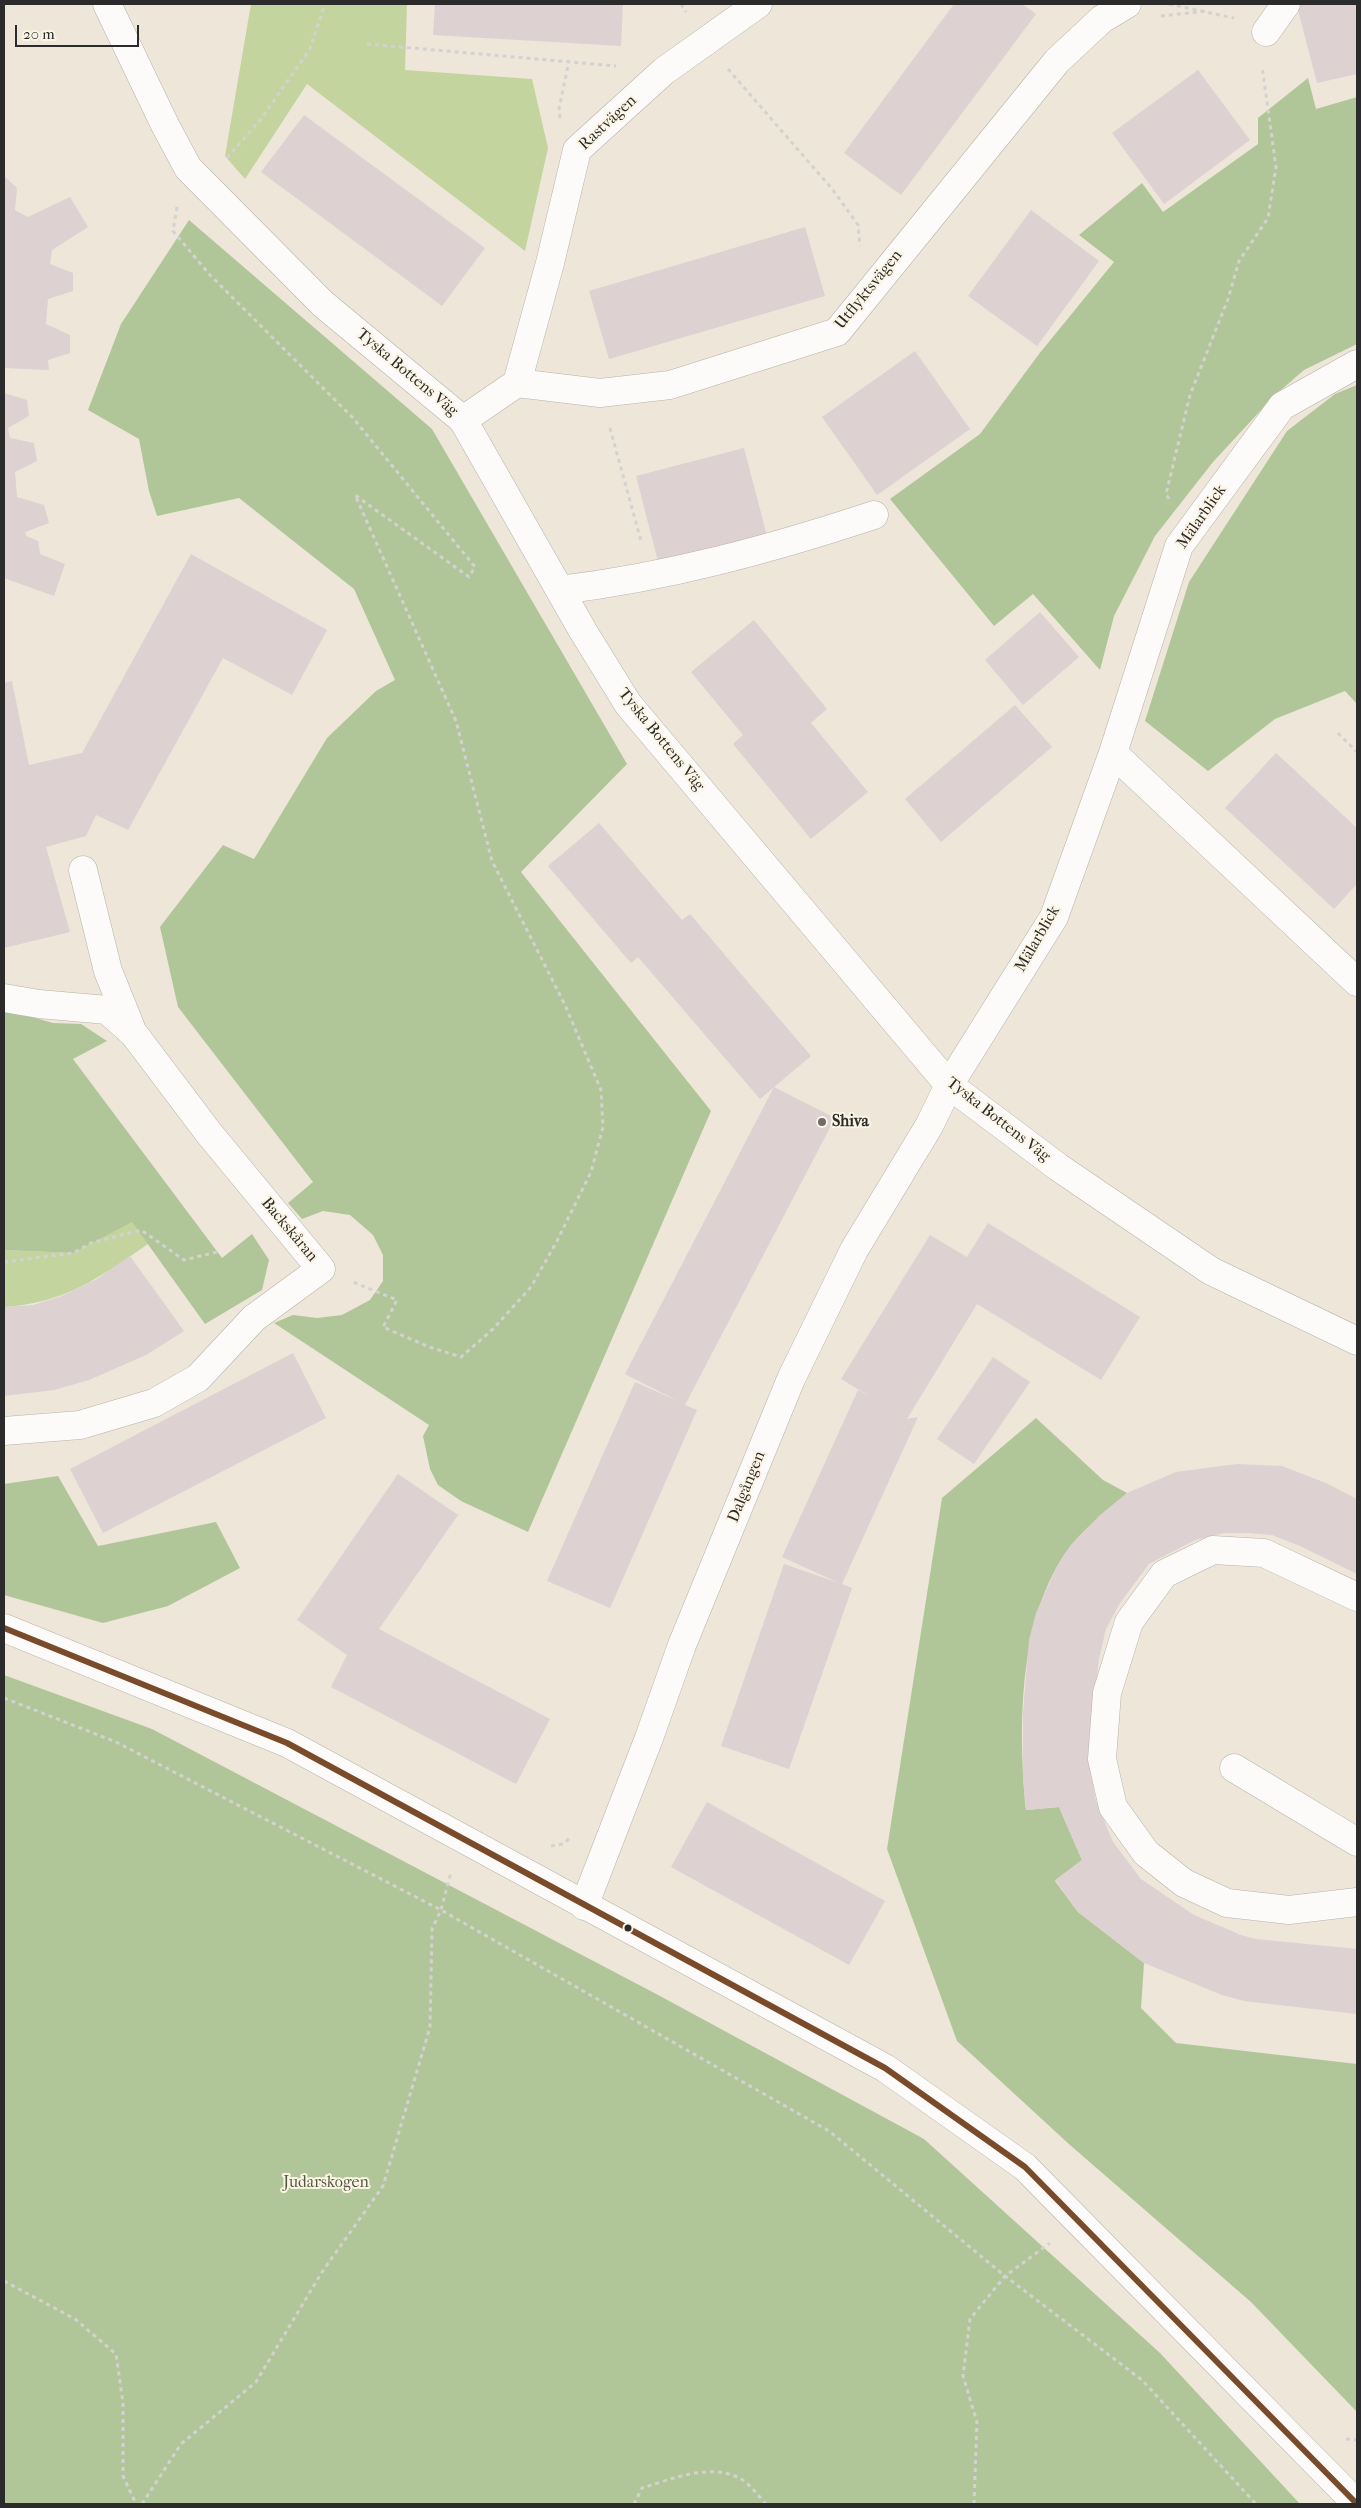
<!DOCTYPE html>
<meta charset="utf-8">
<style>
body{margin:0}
#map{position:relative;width:1361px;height:2508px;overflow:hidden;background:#ede6d9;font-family:"IM FELL French Canon",serif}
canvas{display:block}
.frame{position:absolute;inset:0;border:5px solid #2b2b2b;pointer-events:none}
.scale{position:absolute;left:15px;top:25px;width:124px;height:22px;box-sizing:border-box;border:2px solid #2b2b2b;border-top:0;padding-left:6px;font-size:15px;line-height:18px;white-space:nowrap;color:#2b2b2b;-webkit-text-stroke:4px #fcf5e5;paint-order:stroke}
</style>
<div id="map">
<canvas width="1361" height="2508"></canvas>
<div class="frame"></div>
<div class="scale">20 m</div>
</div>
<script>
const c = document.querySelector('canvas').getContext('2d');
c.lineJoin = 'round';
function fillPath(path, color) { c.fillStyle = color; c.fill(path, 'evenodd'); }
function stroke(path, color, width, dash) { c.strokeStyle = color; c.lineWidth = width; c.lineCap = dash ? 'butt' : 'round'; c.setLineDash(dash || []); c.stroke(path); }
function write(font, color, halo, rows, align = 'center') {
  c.font = font + ' "IM FELL French Canon",serif'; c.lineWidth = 4; c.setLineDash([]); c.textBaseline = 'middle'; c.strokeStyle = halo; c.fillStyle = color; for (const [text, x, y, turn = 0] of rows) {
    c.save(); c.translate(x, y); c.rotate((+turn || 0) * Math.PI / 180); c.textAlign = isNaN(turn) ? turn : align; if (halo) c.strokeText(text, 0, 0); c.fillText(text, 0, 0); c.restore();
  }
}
fillPath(new Path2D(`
 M251,4H407L405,70L532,79L548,148L525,251L307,84L245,179L225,156Z
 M132,1221L148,1244C99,1278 65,1303 4,1307V1250L73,1253Z`), '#c3d49f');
fillPath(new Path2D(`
 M1308,78L1316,109L1357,97V344L1304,370L1274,396L1213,462L1155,536L1114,616L1100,670L1033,594L994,626L890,499L980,434L1039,354L1114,262L1079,235L1142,183L1163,212L1258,144V118Z
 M189,220L432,429L627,764L521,872L711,1111L528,1532L461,1501L438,1485L430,1469L423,1436L429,1425L274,1323L293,1315L317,1318L342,1315L370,1300L383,1281V1255L373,1235L350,1215L323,1211L302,1219L288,1203L313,1182L178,1007L160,927L223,845L254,859L327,738L376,691L395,680L354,589L239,498L157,516L149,491L139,439L88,410L121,324Z
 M1357,385V704L1345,691L1275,719L1208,771L1145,721L1189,582L1287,431L1335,394Z
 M4,1009L53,1023L81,1024L107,1041L73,1059L222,1258L252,1234L269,1260L262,1290L205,1324L132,1222L73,1253L4,1250Z
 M1036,1418L1103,1480L1127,1493C1108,1511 1084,1528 1069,1548C1018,1617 1018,1727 1026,1810L1059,1807L1082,1860L1055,1881L1078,1912L1144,1963L1141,2008L1176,2043L1357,2064V2412L1251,2302L1070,2145L957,2041L887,1849L942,1498Z
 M58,1476L98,1546L216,1522L240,1568L168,1606L103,1623L4,1595V1484Z
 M4,1675L152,1729L660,1996L924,2139L1160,2353L1300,2504H4Z`), '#b1c698');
fillPath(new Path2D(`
 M435,4H623L621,46L433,35Z
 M954,4H1022L1036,14L901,195L844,153Z
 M1307,4H1357V74L1317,83L1297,6Z
 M1198,70L1250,140L1164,204L1112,133Z
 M304,115L485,248L442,306L261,172Z
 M4,176L17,188L15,210L28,217L70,197L88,227L52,250L50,264L73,273V291L48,299L46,324L70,335V353L48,360L49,370L4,368Z
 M1031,210L1099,261L1037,346L968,296Z
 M805,227L825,296L609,359L589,291Z
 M915,351L970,429L877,495L822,417Z
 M4,393L27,400L29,416L8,428L10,438L34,443L37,461L15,472L17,497L44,505L49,523L25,532L26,536L38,541L40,554L65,564L54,596L4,578Z
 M744,448L768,540L660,569L636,476Z
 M191,554L327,630L292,695L223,658L128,830L96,815L86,836L46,847L70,932L4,948V683L12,681L29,765L82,753Z
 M1040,612L1079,657L1023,705L985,660Z
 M754,620L827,709L811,723L868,792L811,839L733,744L743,735L691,672Z
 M1015,705L1052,747L941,842L905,799Z
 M1276,753L1357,828V884L1334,909L1225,808Z
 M599,823L682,920L690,914L811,1056L760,1099L638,957L631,963L548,866Z
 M774,1087L835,1118L685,1405L697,1410L610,1608L547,1581L635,1382L678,1401L625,1374Z
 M988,1223L1140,1317L1101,1380L977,1304L907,1419L918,1417L842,1584L852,1588L789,1769L721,1746L784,1564L839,1583L782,1557L858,1390L871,1397L841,1379L930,1235L967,1257Z
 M130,1256L184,1331L146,1355L89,1380L54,1390L4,1396V1307L33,1305L62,1296L97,1279Z
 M293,1353L326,1418L103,1533L70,1469Z
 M993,1357L1030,1382L974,1464L937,1439Z
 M1237,1464L1282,1466L1326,1483L1357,1499V1574L1300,1546L1272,1535L1249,1533H1224L1195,1540L1149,1564L1120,1603L1106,1629L1099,1659L1092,1715L1090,1770L1096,1801L1113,1842L1141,1879L1194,1915L1241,1935L1256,1939L1357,1949V2014L1244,2001L1222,1995L1144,1963L1078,1912L1055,1880L1082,1860L1059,1807L1026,1810L1023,1778V1712L1029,1640L1036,1613L1057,1566L1070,1546L1100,1515L1127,1493L1176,1472Z
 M398,1474L458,1515L379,1629L550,1719L516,1784L331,1687L347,1655L297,1620Z
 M707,1802L885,1901L849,1965L671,1867Z`), '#ded1d2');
const minor = new Path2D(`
 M107,4L165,125L188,168L323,304L463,420L583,631L628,704L949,1085L1058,1167L1211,1271L1357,1341
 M1266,32L1286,4
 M517,383L550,263L577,150L664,71L758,4
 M463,420L517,383L600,393L670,385L837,332L1057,61L1102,19L1127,4
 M560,590C668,577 771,549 874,515
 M1113,753L1357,982
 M83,870L108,971L131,1028
 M4,998L39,1004L107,1010L134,1034L208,1132L321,1269L254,1318L198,1378L154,1403L80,1425L4,1431
 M1357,1597L1264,1553L1213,1550L1164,1574L1129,1622L1107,1693L1102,1759L1113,1807L1146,1853L1184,1883L1227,1903L1289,1910L1357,1902
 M4,1628L287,1743L885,2068L1025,2167L1357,2504
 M1234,1768L1357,1842
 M584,1906L649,1738L682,1645L791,1379L854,1250L929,1126L949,1085L1054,917L1113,753L1179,546L1282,406L1357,364`);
stroke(minor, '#b7b2aa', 29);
stroke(new Path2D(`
 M681,4L686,12
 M1169,4L1234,18
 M1161,16L1207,11
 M367,44L616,66
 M728,69L833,190L858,225L860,246
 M560,118L559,109L569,61
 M227,158L261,119L310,49L325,4
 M177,207L173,231L210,275L353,418L475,567L469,577L355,495L456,721L492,861L565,1005L601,1090L603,1127L591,1172L557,1241L531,1287L493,1329L461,1357L429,1347L383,1327L397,1300L353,1282
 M610,428L641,541
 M1169,499L1166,494L1190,395L1228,299L1239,261L1268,218L1276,167L1262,66
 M1338,733L1357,752
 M4,1262L73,1253L91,1243L141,1230L184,1260L217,1252
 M4,1698L116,1742L441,1910L829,2131L1005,2276L1142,2380L1256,2504
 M551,1846L563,1844L570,1838
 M4,2281L75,2319L116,2354L123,2403V2476L136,2504
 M1346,2439L1357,2440
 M142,2504L181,2444L256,2382L322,2272L383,2186L430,2027L432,1929L441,1910L451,1872
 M634,2504L642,2488C672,2479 711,2462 741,2479C750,2484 759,2497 766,2504
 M974,2504L977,2422L963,2376L970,2319L1005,2276L1050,2243`), '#d4d2d0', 3, [4, 4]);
stroke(minor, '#fcfbf9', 28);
stroke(new Path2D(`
 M4,1628L287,1743L885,2068L1025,2167L1357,2504`), '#7a4b2a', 6);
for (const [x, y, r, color] of [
 [822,1122,5,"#6f6c68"],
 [628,1928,4.5,"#2b2b2b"]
]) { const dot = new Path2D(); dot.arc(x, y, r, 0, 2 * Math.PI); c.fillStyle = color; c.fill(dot); stroke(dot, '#fcf5e5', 2); }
write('16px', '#2b2b2b', '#fcf5e5', [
 ["Rastvägen",608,123,-43],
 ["Utflyktsvägen",869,290,-51],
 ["Tyska Bottens Väg",407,373,40],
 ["Mälarblick",1202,517,-55],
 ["Tyska Bottens Väg",661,740,51],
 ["Mälarblick",1038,939,-60],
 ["Tyska Bottens Väg",998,1120,38],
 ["Backskåran",289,1230,50],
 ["Dalgången",747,1487,-68]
]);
write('bold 16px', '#2b2b2b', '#fcf5e5', [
 ["Shiva",832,1122]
], 'left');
write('16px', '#4e5a40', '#fcf5e5', [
 ["Judarskogen",326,2183]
]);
</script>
